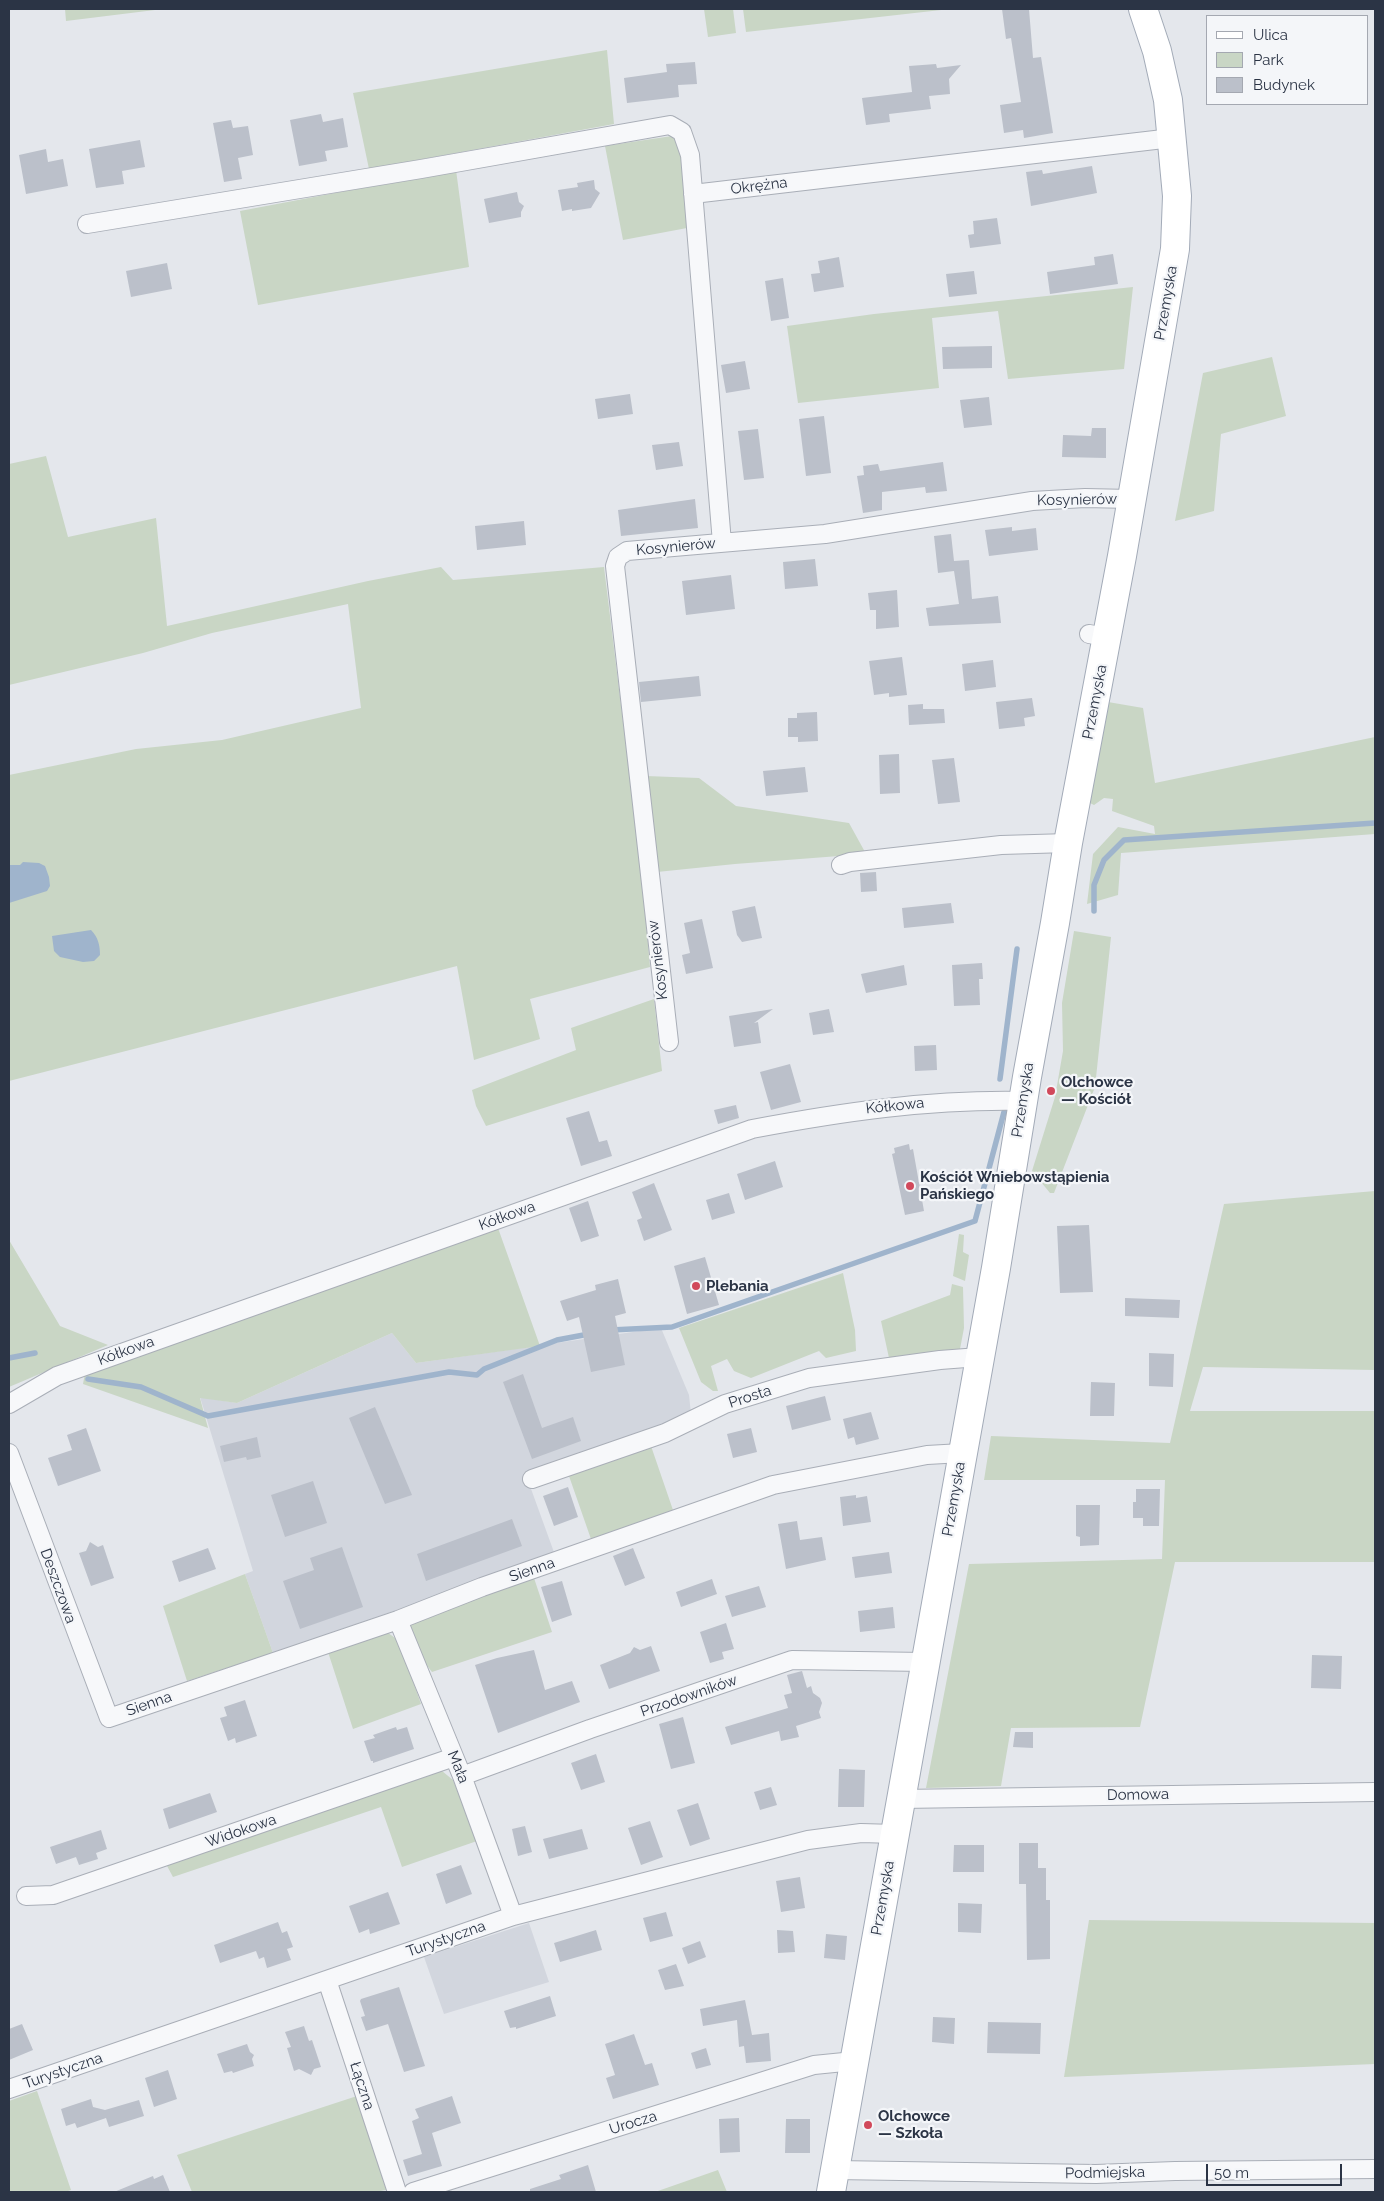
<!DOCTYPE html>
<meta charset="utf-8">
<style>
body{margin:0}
#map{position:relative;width:1384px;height:2201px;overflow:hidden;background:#e4e7ec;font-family:Raleway,sans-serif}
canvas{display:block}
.frame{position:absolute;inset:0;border:10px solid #2b3445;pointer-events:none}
.legend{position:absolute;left:1206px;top:15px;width:162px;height:90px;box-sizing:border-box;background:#f4f6f9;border:1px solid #a4a8b1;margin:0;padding:6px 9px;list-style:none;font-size:15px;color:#2b3445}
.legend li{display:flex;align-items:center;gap:10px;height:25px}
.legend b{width:25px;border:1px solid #a4a8b1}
.scale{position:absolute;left:1206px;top:2164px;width:136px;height:22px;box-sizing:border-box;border:2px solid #2b3445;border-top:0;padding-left:6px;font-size:15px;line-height:18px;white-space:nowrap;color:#2b3445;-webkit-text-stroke:4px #f4f6f9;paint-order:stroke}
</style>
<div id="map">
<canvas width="1384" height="2201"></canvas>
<div class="frame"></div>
<ul class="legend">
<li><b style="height:6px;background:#fff"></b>Ulica</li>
<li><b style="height:14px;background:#c9d6c5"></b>Park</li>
<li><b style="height:14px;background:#bbc0ca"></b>Budynek</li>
</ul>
<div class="scale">50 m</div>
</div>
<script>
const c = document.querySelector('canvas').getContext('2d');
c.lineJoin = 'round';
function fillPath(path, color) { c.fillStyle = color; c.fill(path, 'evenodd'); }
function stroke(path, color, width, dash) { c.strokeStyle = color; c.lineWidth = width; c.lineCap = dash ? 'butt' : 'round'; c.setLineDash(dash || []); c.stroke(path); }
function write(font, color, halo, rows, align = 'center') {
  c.font = font + ' Raleway,sans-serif'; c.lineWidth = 4.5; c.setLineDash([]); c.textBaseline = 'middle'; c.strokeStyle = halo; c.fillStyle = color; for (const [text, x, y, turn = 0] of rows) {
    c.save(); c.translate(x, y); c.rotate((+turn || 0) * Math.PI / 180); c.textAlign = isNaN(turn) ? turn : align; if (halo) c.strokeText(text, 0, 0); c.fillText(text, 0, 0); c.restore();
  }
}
fillPath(new Path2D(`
 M661,1328L689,1395L691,1414L526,1475L555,1555L273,1653L245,1574L253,1571L200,1397L237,1403L392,1333L416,1363Z
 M529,1923L549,1982L444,2014L424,1957Z`), '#d2d6de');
fillPath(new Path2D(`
 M65,9H163L66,21Z
 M704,9H733L736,33L708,37Z
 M743,9H950L746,32Z
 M607,50L614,124L369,169L353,93Z
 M672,136L682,149L687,228L623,240L605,146Z
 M456,170L469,267L258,305L240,211Z
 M1133,287L1124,369L1008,379L998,311L932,318L939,388L798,403L787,326L874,314Z
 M1272,357L1286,416L1221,434L1214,511L1175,521L1203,373Z
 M46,456L68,537L156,518L167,626L368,581L441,567L453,580L604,567L642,876L650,967L530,999L540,1039L474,1060L457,966L9,1081V775L136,749L222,740L361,708L348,604L212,633L143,653L9,685V464Z
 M1108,702L1143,708L1155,783L1375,737V834L1121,853L1118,895L1087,904L1093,854L1118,827L1155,834L1154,826L1112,811L1113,799L1104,798L1094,805L1090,803Z
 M646,776L699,778L736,806L849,823L865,852L839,856L735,864L657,872Z
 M1074,931L1111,937L1095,1087L1054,1193H1050L1032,1171L1055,1097L1063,1051L1062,1003Z
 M654,999L662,1071L486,1126L476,1106L472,1090L576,1050L571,1028Z
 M1375,1191V1370L1203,1367L1190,1411H1375V1562H1175L1140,1727L1011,1728L1001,1786L926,1788L969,1564L1162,1559L1165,1480H984L991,1436L1170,1443L1224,1204Z
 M498,1228L540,1346L416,1363L392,1333L237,1403L200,1398L208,1428L83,1384L85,1373L135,1358Z
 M959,1234L964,1235L963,1252L969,1255L965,1281L953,1276Z
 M9,1240L60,1326L108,1345L9,1387Z
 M843,1273L855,1330L856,1351L826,1358L819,1351L751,1378L734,1371L727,1359L711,1366L718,1391H713L701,1382L679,1328Z
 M952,1284L963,1287L964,1328L960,1349L951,1353L889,1358L881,1321L950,1295Z
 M651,1446L674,1513L592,1542L569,1476Z
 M245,1574L273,1653L187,1681L163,1606Z
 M533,1575L552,1632L432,1672L422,1659L408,1623Z
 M387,1632L399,1641L421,1704L353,1729L328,1652Z
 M442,1771L453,1780L477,1841L402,1867L381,1807L173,1877L166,1864Z
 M1089,1920L1375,1923V2064L1064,2077Z
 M37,2091L71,2190L65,2192H9V2101Z
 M357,2096L387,2185L386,2190L375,2192H192L177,2155Z
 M718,2170L727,2192H655Z`), '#c9d6c5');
fillPath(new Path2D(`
 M23,862L39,863L45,866L49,877L50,886L47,891L9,903V865H20Z
 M91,930C98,937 100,945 100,955L94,961L83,962L60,957L54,951L52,936Z`), '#9fb4cc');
stroke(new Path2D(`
 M1094,911V885L1104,860L1124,840L1375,823
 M1000,1079L1017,949
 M611,1330L672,1327L975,1221L1004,1112
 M9,1358L35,1353
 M88,1379L141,1387L208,1416L449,1372L477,1375L484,1369L557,1340L589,1334`), '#9fb4cc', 5.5);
fillPath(new Path2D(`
 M1002,9H1029L1033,58L1041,57L1053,133L1024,138L1023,130L1004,133L1000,105L1021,102L1011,38L1006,39Z
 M695,62L697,84L678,85L679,97L627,103L624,78L667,72L666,64Z
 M936,64L937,68L961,65L949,79L950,94L929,96L931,109L889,114L890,122L866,125L862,98L912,92L909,66Z
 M321,114L323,122L343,118L348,147L325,151L327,161L299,166L290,120Z
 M231,120L233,128L248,126L253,155L238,158L242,179L224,182L213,123Z
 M140,140L145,167L122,171L124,184L96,188L89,149Z
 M46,149L48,162L63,159L68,186L26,194L19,155Z
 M1092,166L1097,193L1031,206L1026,172L1042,170L1043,174Z
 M594,180L595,189L600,193L591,208L572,211V209L562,211L558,190L578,187L577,183Z
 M517,192L519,202L524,206L521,212V217L489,223L484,199Z
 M997,218L1001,244L970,248L968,235L974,234L973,221Z
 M1113,254L1118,284L1050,294L1047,272L1095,265L1094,257Z
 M839,257L844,287L814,292L811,274L820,273L818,261Z
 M167,263L172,289L131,297L126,271Z
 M974,271L977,294L949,297L946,274Z
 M783,278L789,318L771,321L765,281Z
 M992,346V368L943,369L942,347Z
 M745,361L750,389L726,393L721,365Z
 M630,394L633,414L598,419L595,399Z
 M989,397L992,425L964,428L960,400Z
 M824,416L831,473L806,476L799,419Z
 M1092,428H1106V458L1062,457L1063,435L1091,436Z
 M758,429L764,478L744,480L738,431Z
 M679,442L683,466L656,470L652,445Z
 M943,462L947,491L926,493L925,487L882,492V510L863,513L857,476L864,475L863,466L878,464L880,471Z
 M695,499L698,528L621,536L618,510Z
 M524,521L526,545L477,550L475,526Z
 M1012,527V531L1036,528L1038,550L989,556L985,530Z
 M951,534L954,561L969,560L972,599L998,596L1001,623L929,626L926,608L959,604L954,571L938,573L934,536Z
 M815,559L818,586L785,589L783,562Z
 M731,575L735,609L686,615L682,581Z
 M897,590L899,627L876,629V610H870L868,593Z
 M902,657L907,695L889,697V693L874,695L869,661Z
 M993,660L996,687L965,691L962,664Z
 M699,676L701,696L641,702L639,682Z
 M1032,698L1035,716L1024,718L1025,726L999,729L996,702Z
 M923,704V709H944L945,723L909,725L908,705Z
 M817,712L818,741L798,742V737H788V718H797V713Z
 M899,754L900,793L880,794L879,755Z
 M954,758L960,802L938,804L932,760Z
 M805,767L808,792L766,796L763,771Z
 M876,872L877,891L861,892L860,873Z
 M951,903L954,923L904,928L902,908Z
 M755,906L762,938L742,942L737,935L732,911Z
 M702,919L713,968L686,974L682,955L690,953L684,923Z
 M982,963L983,979H979L980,1005L954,1006L952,965Z
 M904,965L907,985L866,993L861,974Z
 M773,1009L754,1023L758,1022L761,1043L734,1047L729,1016Z
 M829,1009L834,1032L813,1035L809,1013Z
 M936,1045L937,1070L915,1071L914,1046Z
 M790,1064L801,1102L771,1110L760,1072Z
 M736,1105L739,1118L718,1124L714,1110Z
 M589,1111L599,1142L607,1140L612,1156L581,1166L566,1118Z
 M909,1144L910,1150L913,1149L924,1211L905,1215L892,1154L895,1153L894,1148Z
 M775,1161L783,1187L745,1200L737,1174Z
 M654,1183L672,1230L644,1241L637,1220L642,1218L632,1192Z
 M729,1193L735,1213L712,1220L706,1200Z
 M588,1201L599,1236L581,1242L569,1208Z
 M1089,1225L1093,1292L1060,1293L1057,1226Z
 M705,1257L719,1305L687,1314L674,1266Z
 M618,1279L626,1313L615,1316L625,1365L591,1372L579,1317L567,1321L560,1301L596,1290L595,1285Z
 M1125,1298L1180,1300L1179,1318L1125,1316Z
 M1149,1353L1174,1354L1173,1387L1149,1386Z
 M523,1374L542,1428L573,1417L581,1441L532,1459L503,1382Z
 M1091,1382L1115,1383L1114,1416H1090Z
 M825,1396L831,1420L792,1430L786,1406Z
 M375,1407L412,1495L385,1504L349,1418Z
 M871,1412L879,1439L856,1445L854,1437L848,1439L843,1419Z
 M86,1428L101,1471L58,1486L48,1458L72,1450L67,1435Z
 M751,1428L757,1452L733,1458L727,1434Z
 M257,1437L261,1457L247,1460L246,1457L224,1462L220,1446Z
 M313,1481L327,1523L285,1537L271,1495Z
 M568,1487L578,1517L554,1526L543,1496Z
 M1136,1489H1160L1159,1526H1143V1518H1133V1502H1136Z
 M856,1495V1498L867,1496L871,1522L843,1526L840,1497Z
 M1076,1505H1100L1099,1545L1080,1546V1537L1076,1536Z
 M512,1519L522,1546L426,1581L417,1554Z
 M797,1521L800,1540L822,1537L826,1560L786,1569L778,1524Z
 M90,1542L98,1547L103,1545L114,1578L91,1586L79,1553L86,1551Z
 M342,1547L363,1607L300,1629L283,1581L314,1570L310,1558Z
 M208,1548L216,1569L179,1582L172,1561Z
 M633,1548L645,1578L625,1586L613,1556Z
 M889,1552L892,1573L855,1578L852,1557Z
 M712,1579L717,1594L681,1607L676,1592Z
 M562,1581L572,1615L552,1622L541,1587Z
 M759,1586L766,1607L732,1617L725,1596Z
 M893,1607L895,1628L860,1632L858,1611Z
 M726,1623L734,1649L722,1652L724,1659L710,1663L700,1632Z
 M651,1646L660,1671L609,1689L600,1665L630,1653L634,1647L640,1650Z
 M534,1650L545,1690L572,1681L580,1702L498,1733L475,1665L497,1658Z
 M1312,1655L1342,1656L1341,1689L1311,1688Z
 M802,1671L807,1688L811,1686L813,1693L820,1698L822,1703L819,1712L821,1718L796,1726L799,1737L781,1741L779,1731L731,1745L725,1727L788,1708L784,1695L792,1693L787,1675Z
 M245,1700L257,1736L236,1743L235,1738L228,1741L220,1718L227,1716L224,1707Z
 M683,1717L695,1763L671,1769L659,1724Z
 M396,1727L397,1730L407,1727L414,1749L373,1763V1761H371L364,1741L375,1738L373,1735Z
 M1015,1732H1033V1748L1013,1747Z
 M596,1754L605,1782L581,1790L571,1763Z
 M839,1769L865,1770L864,1807H838Z
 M771,1787L777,1805L760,1810L754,1792Z
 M210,1793L217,1812L169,1829L163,1809Z
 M698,1803L710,1839L690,1846L677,1810Z
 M650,1821L663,1857L641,1865L628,1828Z
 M525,1826L532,1852L518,1856L512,1829Z
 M582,1829L588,1849L549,1859L543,1839Z
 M101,1830L107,1849L96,1853L98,1859L79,1865L76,1857L56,1864L50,1847Z
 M1019,1843H1038V1868H1046V1900H1050V1959L1027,1960L1026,1884H1019Z
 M954,1845H984V1872H953Z
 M461,1865L472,1894L446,1904L436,1874Z
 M800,1877L805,1908L781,1912L776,1881Z
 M388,1892L400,1924L370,1934L369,1929L359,1933L349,1906Z
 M958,1903L982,1904L981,1933L958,1932Z
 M666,1912L673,1936L650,1942L643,1918Z
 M278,1922L282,1933L287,1931L293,1947L287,1949L291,1960L267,1968L264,1957L259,1959L256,1951L220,1963L214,1945Z
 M596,1930L602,1950L560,1962L554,1943Z
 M777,1930L793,1931L795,1952L778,1953Z
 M826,1934L847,1936L845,1960L824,1958Z
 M700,1941L706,1957L688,1964L682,1948Z
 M676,1964L684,1986L665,1990L658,1970Z
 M399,1987L425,2066L404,2072L388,2024L366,2031L361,2017L365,2016L360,2001L361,1999Z
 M550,1996L556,2016L516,2029V2027L510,2028L504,2011Z
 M745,2000L752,2035L769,2033L771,2061L746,2063L744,2046L739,2047L737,2020L703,2026L700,2009Z
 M933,2017L955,2018L954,2044L932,2042Z
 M988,2022L1041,2023L1040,2054L987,2053Z
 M22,2024L33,2050L9,2060V2029Z
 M304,2026L309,2041L312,2040L321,2067L314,2069L311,2075L299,2069L294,2071L287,2048L291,2047L285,2032Z
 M634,2034L645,2065L652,2063L659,2085L613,2099L606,2078L615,2075L605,2044Z
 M247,2044L250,2052L254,2055L252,2059L254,2066L233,2073L232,2071L224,2073L217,2054Z
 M706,2048L711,2065L696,2069L691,2053Z
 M168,2070L177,2099L154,2107L145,2078Z
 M452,2096L461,2123L432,2133L442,2166L408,2176L403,2160L422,2154L412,2121L419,2118L415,2109Z
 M91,2099L93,2107L105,2110L139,2100L144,2116L109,2127L106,2118L77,2128L75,2123L66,2126L61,2109Z
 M739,2118L740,2152L720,2153L719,2119Z
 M786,2119H810V2153H785Z
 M588,2165L596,2192H530V2189L561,2179L559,2175Z
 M163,2175L170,2192H114L153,2176L154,2179Z`), '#bbc0ca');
const minor = new Path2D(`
 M693,194L1172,138
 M87,224L421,169L670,125L682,132L690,155L722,543
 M1089,634L1107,637
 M841,865L850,862L1001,845L1068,843
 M669,1042L615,566L618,557L627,551L825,534L1032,501L1085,498L1131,499
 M9,1404L57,1376L752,1129C842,1112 931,1099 1024,1101
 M9,1453L109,1718L398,1620L482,1587L773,1485L927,1455L962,1453
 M532,1479L665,1433L725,1404L809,1378L940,1360L979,1357
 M398,1620L462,1776L513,1916
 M462,1776L590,1729L792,1660L925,1662
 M901,1799L1375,1792
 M26,1896L53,1895L454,1757
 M327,1980L397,2192
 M9,2089L513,1916L808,1840L861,1833L895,1834
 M835,2170L1096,2174L1175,2171L1375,2169
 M413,2192L814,2065L854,2061`);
const primary = new Path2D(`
 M831,2192L996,1268L1027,1077L1055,923L1068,843L1122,556L1175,249L1177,196L1168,100L1157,51L1143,9`);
stroke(minor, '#a9aeb7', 20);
stroke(primary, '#a3abb8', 30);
stroke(minor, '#f7f8fa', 18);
stroke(primary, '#fff', 28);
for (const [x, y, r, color] of [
 [1051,1091,5,"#d1495b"],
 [910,1186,5,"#d1495b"],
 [696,1286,5,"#d1495b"],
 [868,2125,5,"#d1495b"]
]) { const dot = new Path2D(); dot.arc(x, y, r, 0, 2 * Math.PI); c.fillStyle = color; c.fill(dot); stroke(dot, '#f4f6f9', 2); }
write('15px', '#2b3445', '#f4f6f9', [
 ["Okrężna",759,186,-7],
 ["Przemyska",1166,303,-80],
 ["Kosynierów",1077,500,-1],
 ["Kosynierów",676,547,-5],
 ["Przemyska",1095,702,-79],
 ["Kosynierów",658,960,-97],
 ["Przemyska",1023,1100,-81],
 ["Kółkowa",895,1106,-6],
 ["Kółkowa",507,1216,-20],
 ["Kółkowa",126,1351,-20],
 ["Prosta",750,1397,-18],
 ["Przemyska",954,1499,-80],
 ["Sienna",532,1570,-19],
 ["Deszczowa",58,1586,70],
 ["Przodowników",689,1696,-19],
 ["Sienna",149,1704,-19],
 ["Mała",458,1767,68],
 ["Domowa",1138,1795,-1],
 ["Widokowa",241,1831,-19],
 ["Przemyska",883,1898,-80],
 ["Turystyczna",446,1939,-19],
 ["Turystyczna",63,2071,-19],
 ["Łączna",362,2086,72],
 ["Urocza",633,2123,-17],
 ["Podmiejska",1105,2173,-1]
]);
write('bold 15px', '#2b3445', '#f4f6f9', [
 ["Olchowce",1061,1082],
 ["— Kościół",1061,1099],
 ["Kościół Wniebowstąpienia",920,1177],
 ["Pańskiego",920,1194],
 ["Plebania",706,1286],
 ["Olchowce",878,2116],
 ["— Szkoła",878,2133]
], 'left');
</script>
